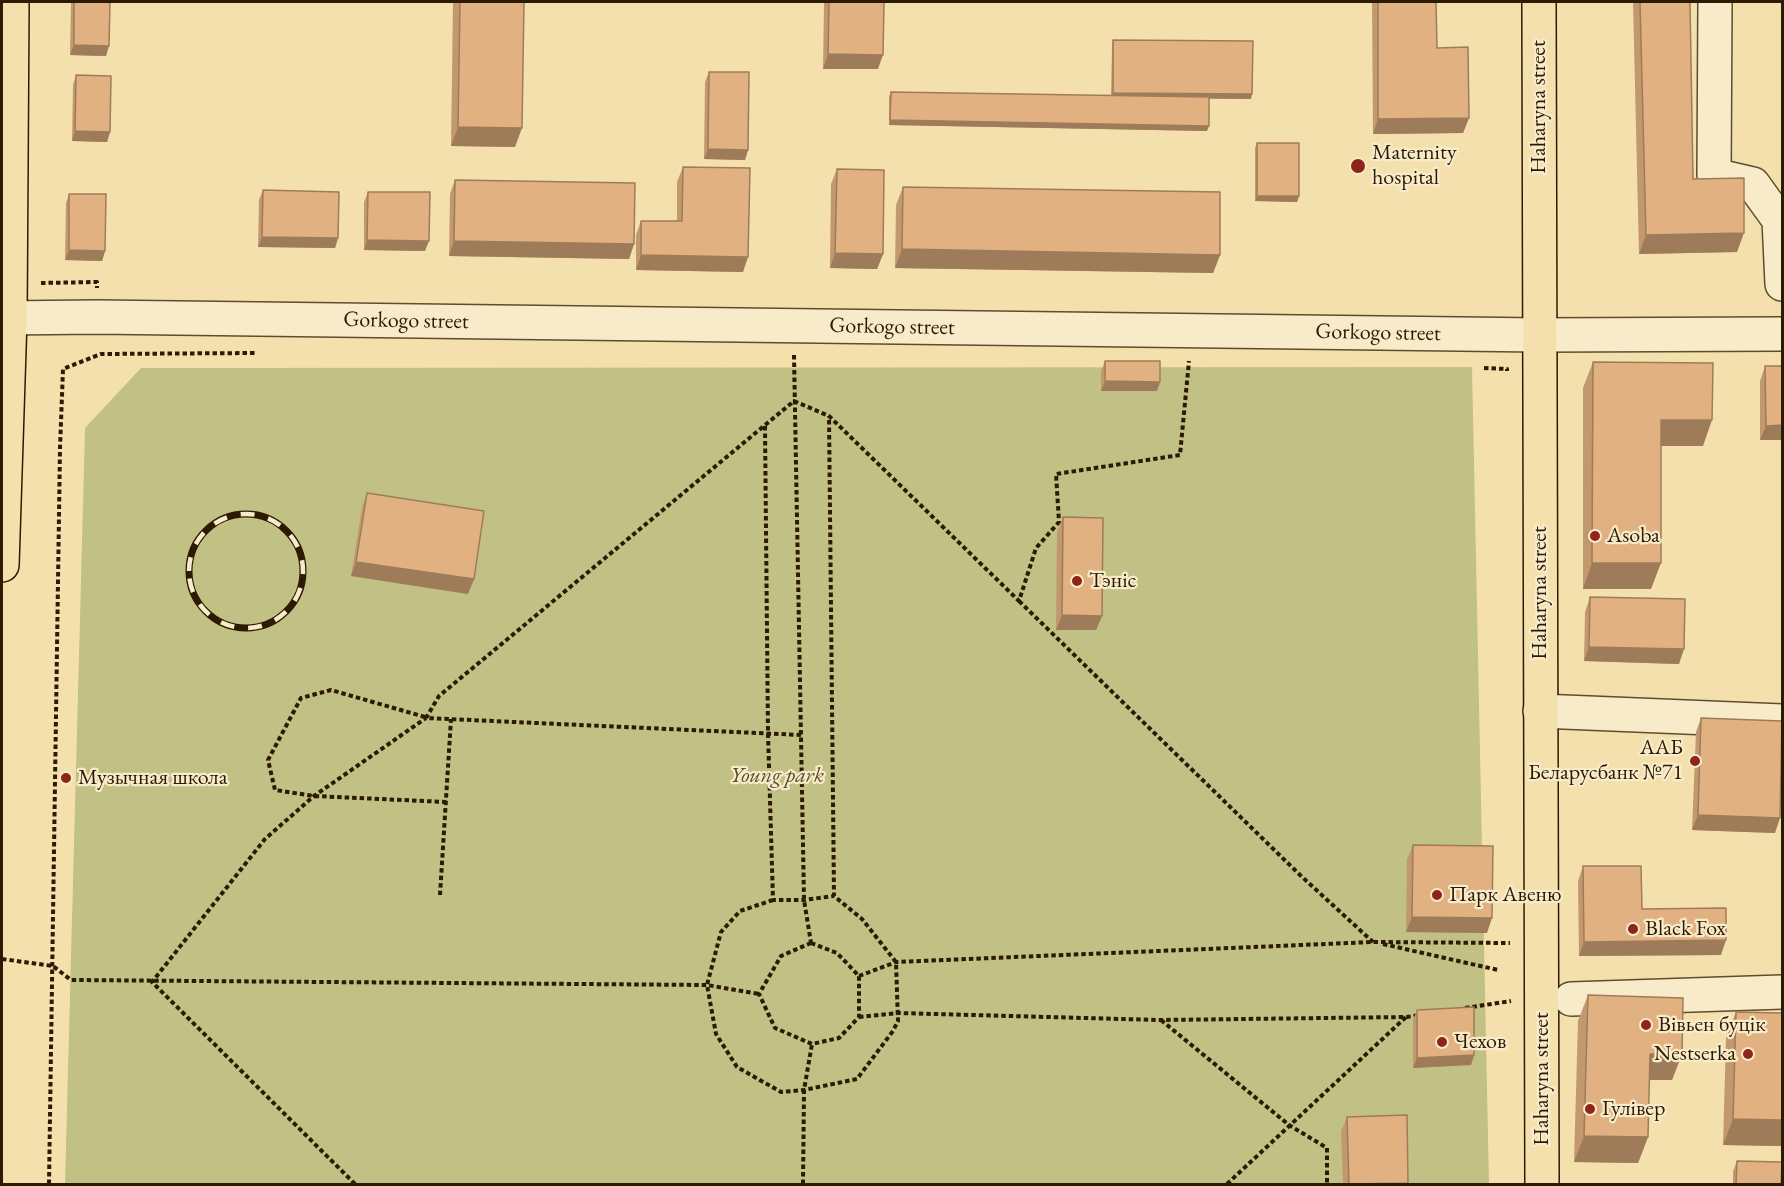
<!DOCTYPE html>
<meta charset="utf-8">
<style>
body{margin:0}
#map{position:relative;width:1784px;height:1186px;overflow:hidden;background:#f4e0ad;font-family:"EB Garamond",serif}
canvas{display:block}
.frame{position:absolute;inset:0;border:3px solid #2c1a02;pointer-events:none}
</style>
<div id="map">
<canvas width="1784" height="1186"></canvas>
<div class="frame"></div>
</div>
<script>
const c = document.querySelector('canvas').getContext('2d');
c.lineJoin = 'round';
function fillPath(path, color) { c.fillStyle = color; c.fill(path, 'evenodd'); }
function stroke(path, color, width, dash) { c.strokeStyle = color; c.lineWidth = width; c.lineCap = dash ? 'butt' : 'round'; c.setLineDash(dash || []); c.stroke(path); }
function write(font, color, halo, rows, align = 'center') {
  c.font = font + ' "EB Garamond",serif'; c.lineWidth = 4.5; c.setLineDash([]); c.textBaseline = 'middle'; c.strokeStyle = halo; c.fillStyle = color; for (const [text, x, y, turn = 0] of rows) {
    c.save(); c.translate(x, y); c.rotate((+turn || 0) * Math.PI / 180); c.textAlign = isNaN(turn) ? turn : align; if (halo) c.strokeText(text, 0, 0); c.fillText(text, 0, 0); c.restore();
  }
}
fillPath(new Path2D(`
 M1472,367L1489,1184H65L85,428L141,368Z`), '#c1c185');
const minor = new Path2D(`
 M1715,2L1714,175L1753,184L1779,220L1782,284
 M2,318L97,317L1540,335L1782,334
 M1540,711L1782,721
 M1571,999L1782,992`);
const major = new Path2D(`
 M1539,2L1542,1184
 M2,565L10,318L12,2`);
stroke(minor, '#5e4c2d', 36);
stroke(major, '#2c1a02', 36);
stroke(new Path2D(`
 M41,283L97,282V288
 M794,355L804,900L811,943
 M1484,368L1507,369V371
 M765,426L768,733L773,900H804L834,896
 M1019,601L1300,875L1373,942
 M425,717L331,690L301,698L268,760L275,790L314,796L446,802
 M801,735L426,718L439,696L794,401L829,416L1019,601L1036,548L1059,522L1056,474L1180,455L1189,361
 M440,895L451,719
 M773,900L740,911L721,932L707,985L716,1034L737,1067L781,1092L804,1090L857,1079L893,1031L898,1021L896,962L862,919L834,896L829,416
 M811,943L837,953L859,976V1017L839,1038L812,1044L775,1028L759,994L781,956Z
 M1383,944L1498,970
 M2,959L53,966L71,980L707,985L759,994
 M859,976L896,962L1373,942L1510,943
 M1465,1008L1511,1001
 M859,1017L898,1013L1160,1020L1407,1017L1419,1015
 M1161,1020L1289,1125L1327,1148V1184
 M49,1184L60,448L63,369L101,354L255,353
 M355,1184L152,982L265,839L314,796L426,718
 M803,1184L804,1090L812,1044
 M1227,1184L1406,1017`), '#2c1a02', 4, [4.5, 3]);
stroke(minor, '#f8ebca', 33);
stroke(major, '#f4e0ad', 33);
const rail = new Path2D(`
 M189 571a57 57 0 1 1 114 0a57 57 0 1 1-114 0Z`);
stroke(rail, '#2c1a02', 7);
stroke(rail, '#f8ebca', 4.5, [14]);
fillPath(new Path2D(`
 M71,2H110L106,56L70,55Z
 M453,2H524L515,147L451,146Z
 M824,2H884L878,69H823Z
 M1372,2H1436L1437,48L1469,118L1463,133L1373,134Z
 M1633,2H1690L1693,179L1737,252L1639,254Z
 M1113,40L1251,99L1209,98L1207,131L889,125V97L891,92L1111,96L1112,45Z
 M709,72L748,150L745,160L704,159L705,82Z
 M76,75L110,132L107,142L72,141L73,85Z
 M1257,143L1299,196L1297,202L1255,201V148Z
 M683,167L743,272L636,270V235L641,221H677V182Z
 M837,169L883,254L877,269L830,268L831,184Z
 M455,180L634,244L629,259L449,256L450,194Z
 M903,187L1220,255L1213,273L895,268L896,205Z
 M263,190L338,238L335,248L258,247L259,200Z
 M368,192L425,251L364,250V202Z
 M69,194L105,251L102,261L65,260L66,203Z
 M1105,361L1160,382L1157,391H1101V371Z
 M1593,362L1703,446H1661L1651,589H1583V388Z
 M1765,366H1782V440H1760V381Z
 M367,493L474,579L468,594L351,576L362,508Z
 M1063,517L1102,616L1096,630H1056L1057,532Z
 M1590,597L1679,664L1584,661L1585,612Z
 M1701,718L1775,833L1692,830L1696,732Z
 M1413,845L1487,933L1406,932L1407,859Z
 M1583,866L1642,909L1721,955L1579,956L1578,881Z
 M1588,995L1682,1054L1672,1080H1649L1648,1137L1638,1163L1574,1162L1578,1021Z
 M1417,1010L1474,1055L1471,1065L1413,1068V1020Z
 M1736,1012L1781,1146L1723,1145L1726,1038Z
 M1347,1117L1408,1183V1185H1343L1341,1131Z
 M1737,1161L1781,1185H1733V1171Z`), '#c2986f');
fillPath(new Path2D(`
 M74,45L109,46L106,56L70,55Z
 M828,54L883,55L878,69H823Z
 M1113,93L1252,94L1251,99L1111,98Z
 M1469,118L1463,133L1373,134L1378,119Z
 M890,120L1209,126L1207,131L889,125Z
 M458,127L522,128L515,147L451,146Z
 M75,131L110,132L107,142L72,141Z
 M708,149L748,150L745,160L704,159Z
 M1257,196H1299L1297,202L1255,201Z
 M1744,233L1737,252L1639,254L1646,235Z
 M262,237L338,238L335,248L258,247Z
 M367,240L429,241L425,251L364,250Z
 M454,241L634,244L629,259L449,256Z
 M902,249L1220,255L1213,273L895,268Z
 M69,250L105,251L102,261L65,260Z
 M835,253L883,254L877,269L830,268Z
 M641,255L748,257L743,272L636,270Z
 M1105,381L1160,382L1157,391H1101Z
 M1661,420H1712L1703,446H1652Z
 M1782,425V440H1760L1766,426Z
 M356,562L474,579L468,594L351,576Z
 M1592,563H1661L1651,589H1583Z
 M1062,615L1102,616L1096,630H1056Z
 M1589,647L1684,649L1679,664L1584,661Z
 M1698,815L1780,818L1775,833L1692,830Z
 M1412,917L1492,918L1487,933L1406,932Z
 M1726,940L1721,955L1579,956L1584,942Z
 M1650,1054H1682L1672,1080H1640Z
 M1474,1055L1471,1065L1413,1068L1417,1058Z
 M1733,1119L1782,1120V1143L1781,1146L1723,1145Z
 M1584,1136L1648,1137L1638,1163L1574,1162Z
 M1408,1183V1185H1349V1184Z`), '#9e7c5a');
const building = new Path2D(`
 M74,2H110L109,46L74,45Z
 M460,2H524L522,128L458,127Z
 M829,2H884L883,55L828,54Z
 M1378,2H1436L1437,48L1468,47L1469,118L1378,119Z
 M1640,2H1690L1693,179L1744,178V233L1646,235Z
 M1113,40L1253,41L1252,94L1113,93Z
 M709,72H749L748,150L708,149Z
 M76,75L111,76L110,132L75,131Z
 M891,92L1209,97V126L890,120Z
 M1257,143H1299V196H1257Z
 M683,167L750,168L748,257L641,255V221H682Z
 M837,169L884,170L883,254L835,253Z
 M455,180L635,183L634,244L454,241Z
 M903,187L1220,192V255L902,249Z
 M263,190L339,192L338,238L262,237Z
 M368,192H430L429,241L367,240Z
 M69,194H106L105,251L69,250Z
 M1105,361H1160V382L1105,381Z
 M1593,362L1713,363L1712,420H1661V563H1592Z
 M1765,366H1782V425L1766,426Z
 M367,493L484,511L474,579L356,562Z
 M1063,517L1103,518L1102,616L1062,615Z
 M1590,597L1685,599L1684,649L1589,647Z
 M1701,718L1782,721L1780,818L1698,815Z
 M1413,845L1493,846L1492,918L1412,917Z
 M1583,866H1641L1642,909L1726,908V940L1584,942Z
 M1588,995L1683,998L1682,1054H1650L1648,1137L1584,1136Z
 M1474,1007V1055L1417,1058V1010Z
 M1736,1012L1782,1013V1120L1733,1119Z
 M1407,1115L1408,1183L1349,1184L1347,1117Z
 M1737,1161L1782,1162L1781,1185H1736Z`);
fillPath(building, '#e2b181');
stroke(building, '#9e7c5a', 1.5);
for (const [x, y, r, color] of [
 [1358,166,8,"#8f2418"],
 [1595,536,6,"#8f2418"],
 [1077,581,6,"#8f2418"],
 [1695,761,6,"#8f2418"],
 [66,778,6,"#8f2418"],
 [1437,895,6,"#8f2418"],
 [1633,929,6,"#8f2418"],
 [1646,1025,6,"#8f2418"],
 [1442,1042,6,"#8f2418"],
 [1748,1054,6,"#8f2418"],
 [1590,1109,6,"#8f2418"]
]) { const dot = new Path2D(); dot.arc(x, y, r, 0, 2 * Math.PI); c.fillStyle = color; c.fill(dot); stroke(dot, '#f8ebca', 2); }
write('22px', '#2c1a02', '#f8ebca', [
 ["Haharyna street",1539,107,-90],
 ["Gorkogo street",406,321,1],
 ["Gorkogo street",892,327,1],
 ["Gorkogo street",1378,333,1],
 ["Haharyna street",1540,593,-90],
 ["Haharyna street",1542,1079,-90]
]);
write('22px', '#2c1a02', '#f8ebca', [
 ["Maternity",1372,153],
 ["hospital",1372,178],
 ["Asoba",1607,536],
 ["Тэніс",1089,581],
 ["ААБ",1683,748,"right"],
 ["Беларусбанк №71",1683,773,"right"],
 ["Музычная школа",78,778],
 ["Парк Авеню",1449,895],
 ["Black Fox",1645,929],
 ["Вівьен буцік",1658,1025],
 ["Чехов",1454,1042],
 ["Nestserka",1736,1054,"right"],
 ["Гулівер",1602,1109]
], 'left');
write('italic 22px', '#594c29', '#f8ebca', [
 ["Young park",777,776]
]);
</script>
